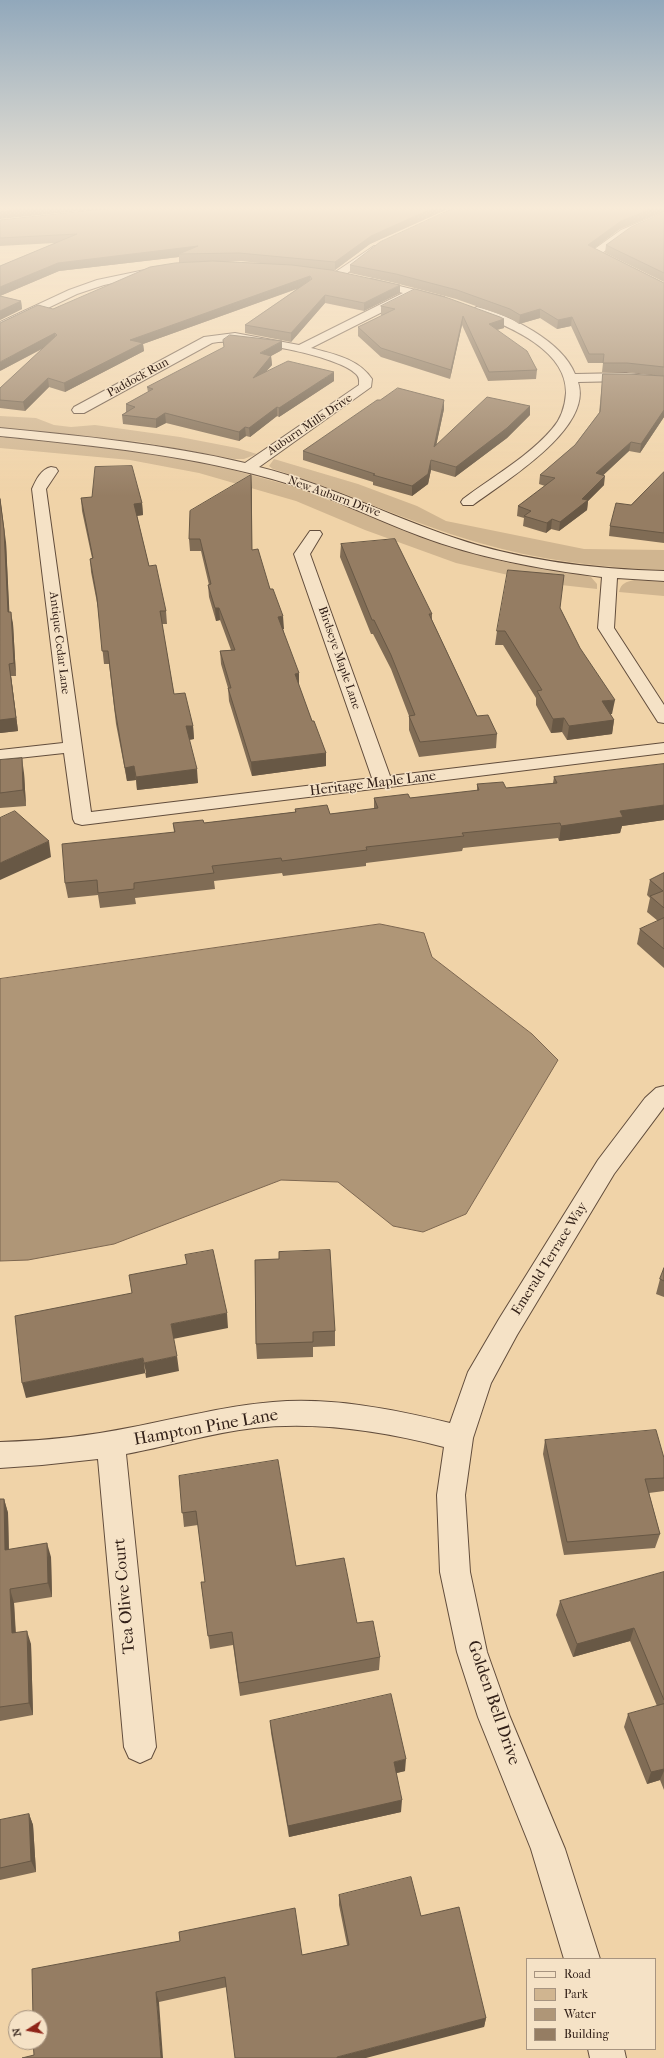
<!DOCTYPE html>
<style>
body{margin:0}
#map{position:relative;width:664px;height:2058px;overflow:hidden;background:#f0d3a8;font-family:"IM FELL French Canon",serif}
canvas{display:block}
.legend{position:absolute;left:526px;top:1958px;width:130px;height:92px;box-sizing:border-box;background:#f5e2c6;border:1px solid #a79480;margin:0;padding:5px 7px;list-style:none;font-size:12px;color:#322018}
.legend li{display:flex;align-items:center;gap:8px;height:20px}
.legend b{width:20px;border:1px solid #a79480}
.north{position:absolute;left:8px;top:2010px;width:40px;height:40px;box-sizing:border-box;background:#f5e2c6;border:1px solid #a79480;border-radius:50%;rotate:259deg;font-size:11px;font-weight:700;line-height:16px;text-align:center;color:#322018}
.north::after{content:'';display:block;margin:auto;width:14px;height:18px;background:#8f2418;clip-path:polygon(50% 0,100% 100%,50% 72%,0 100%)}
</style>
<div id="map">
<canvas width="664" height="2058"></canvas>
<ul class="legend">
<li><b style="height:5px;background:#f5e2c6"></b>Road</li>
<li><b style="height:11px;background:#d0b590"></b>Park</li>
<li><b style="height:11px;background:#af9677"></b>Water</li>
<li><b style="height:11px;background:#957d63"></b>Building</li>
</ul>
<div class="north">N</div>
</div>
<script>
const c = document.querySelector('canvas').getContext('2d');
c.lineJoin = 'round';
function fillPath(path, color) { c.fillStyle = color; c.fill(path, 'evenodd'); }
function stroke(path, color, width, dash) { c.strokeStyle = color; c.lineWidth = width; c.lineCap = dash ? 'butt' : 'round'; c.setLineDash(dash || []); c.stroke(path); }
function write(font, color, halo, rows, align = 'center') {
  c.font = font + ' "IM FELL French Canon",serif'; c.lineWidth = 3; c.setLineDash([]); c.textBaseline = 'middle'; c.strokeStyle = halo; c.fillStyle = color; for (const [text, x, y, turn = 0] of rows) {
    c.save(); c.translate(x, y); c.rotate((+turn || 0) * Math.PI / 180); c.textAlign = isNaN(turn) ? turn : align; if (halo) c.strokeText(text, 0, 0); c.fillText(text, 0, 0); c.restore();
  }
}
fillPath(new Path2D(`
 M0,416L36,418L54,425L71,427L95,425L180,437L237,448L257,454L244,459H234L141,442L0,428Z
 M0,437L102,447L207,463L295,487L449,547L509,563L578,573L591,577L597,584V589L543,583L456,563L365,530L296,501L199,473L130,460L0,448Z
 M274,459L358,484L417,506L446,521L584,549L664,550V570C601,568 537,560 476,542C407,522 342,490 273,469L269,466Z
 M634,580L664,582V596L619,592C621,583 626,582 634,580Z`), '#d0b590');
const water = new Path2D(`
 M380,924L424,933L432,957L532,1034L558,1060L466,1214L423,1232L393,1226L338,1182L281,1180L114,1244L28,1260L0,1261V979Z`);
fillPath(water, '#af9677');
stroke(water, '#7d6751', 1);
const street = new Path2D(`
 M664,212V219L629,234L602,253L664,284V291L589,253L621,230Z
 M374,246L378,247L379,249L378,251L342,277H334L332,275L334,273Z
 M164,266L168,267L170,269L168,271L104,285L77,294L0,331V322L69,290L97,280Z
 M371,279L444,297L446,299L440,302L414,296L311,348C334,354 359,359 372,379L371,387L259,467C327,484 389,516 455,538C522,561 594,569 664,571V581L617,578L614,628L664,705V723L658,722L598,628L602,577C540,569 478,558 420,536C376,520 334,498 289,484C195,455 97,446 0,436V428C82,436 165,444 245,463L359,385C359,381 360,378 356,374C337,355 239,337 212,343L84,413H74L72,410L74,407L204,337L235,333L299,345L403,293L367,284L365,282L367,280Z
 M477,307C510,315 562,341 575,374L626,373L664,376V384L626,381L578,382C594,428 504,482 473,505H463L461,502L463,499C492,477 528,457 552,429C561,419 565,407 566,393C567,349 507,326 473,312L471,310Z
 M51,467L56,468L58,471L46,489L91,812L372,778L294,554L310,531H320L322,534L310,554L390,776L664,743V753L82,825L75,823L73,819L64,753L0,760V750L63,743L32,489C36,480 41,469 51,467Z
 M664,1086V1107L614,1174L517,1335L491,1383L473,1438L465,1495L470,1572L487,1652L510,1717L565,1849L600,1959H564L531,1849L478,1717L457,1652L440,1572L437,1495L444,1447C382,1431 318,1421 254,1428C211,1433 169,1446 126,1454L156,1747L151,1758L140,1763L129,1758L124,1747L98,1459L42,1465L0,1468V1442C44,1441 89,1436 133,1427C179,1418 225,1406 273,1402C332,1397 393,1409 450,1423L468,1372L499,1319L598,1160L645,1098L656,1088Z
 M588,2049H624L626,2058H590Z`);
stroke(street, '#624d3c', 2);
fillPath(street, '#f5e2c6');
fillPath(new Path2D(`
 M119,208H450L370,244L335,270H326L400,293L364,311L325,303L291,342L245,333V325L297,289L143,344L144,351L65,392L49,387L25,411L0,408V388L44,348L0,371L53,309L192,262L179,263V257L59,271L0,296L21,301L22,309L0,320V266L55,243L0,246V220ZM240,261L260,263L225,262Z
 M664,208V211L620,229L594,248L664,283V376L626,372H602L603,363H588L571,326L557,329L540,318L519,324L510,318L456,299L395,283L350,273V265Z
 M664,213V282L605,253L606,245Z
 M381,306L504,319V328L497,330L537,370L536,379L488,381L462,325L450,379L381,357L358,336V327L383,315H381Z
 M282,350L271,356L272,365L266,371L334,381L279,417L277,416L250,437L246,436L239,441L166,423L156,428L123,424L122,415L126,412V404L148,392L147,387Z
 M603,374L664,376V417L640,453L629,451L603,475L604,485L588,501L587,510L559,531L551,529L546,533L523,526L524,518L517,516L518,506L545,486L539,484L540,475L575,445L599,413Z
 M380,400L444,409L436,445L530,415L507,438L455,477L431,470L428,484L412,496L373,485V482L303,460V451Z
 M664,472V543L609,536L610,526Z
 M252,487V550L270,589L284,629H283L299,686L312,721L326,753V766L252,776L229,701L228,688L221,664L220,651L231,650L220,620L216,621L209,597L208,585H209L201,551H190L189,539Z
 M81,498L142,503L143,515L137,516L149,566L166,611L167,624H162L174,694L193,726L194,739L189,740L198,783L137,790L136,780L127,781L116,724L109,664H104L98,608L91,572L90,559L92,558L82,511Z
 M6,542L9,612L13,624L16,676H11L18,731L0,733Z
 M341,544L432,614V620L477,716L497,734L496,748L419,757L409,730V716L391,669L373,634H371L340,557Z
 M560,608L612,714H610L614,720L612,734L567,740L562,732L551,733L536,705V698L503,645H495L497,631Z
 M0,760L24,773L26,806L0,808Z
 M664,764V820L622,826L620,833L559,841L558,838L463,848L462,851L366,863V866L283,876L282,873L214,881L215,889L135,898L136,904L100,908L98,895L68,898L65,883L174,832L173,823H204L295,812V809L330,814L374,809V798H410L477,791V784L506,788L553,783L554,777Z
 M664,873V968L637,944L640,929L658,921L647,912L650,898L647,895L650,880Z
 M255,1260L335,1331V1346L313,1347V1357L257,1359L256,1344Z
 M664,1268V1297L656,1294L660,1279Z
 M545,1440L664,1478V1491L649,1493L660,1534L655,1548L564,1555L543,1454Z
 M179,1476L296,1566L357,1623L380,1657L379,1670L240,1696L233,1645L210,1649L201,1582H205L198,1525L184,1527Z
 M0,1499H4L8,1513L9,1549L51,1557L52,1597L14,1603L16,1633L31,1644L33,1715L0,1721Z
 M664,1572V1790L660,1780L647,1784L624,1727L628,1714L657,1706L630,1641L573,1657L556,1615L560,1601Z
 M270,1721L405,1771L396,1773L401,1812L289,1837L271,1733Z
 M29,1814L33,1825L36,1872L0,1880V1820Z
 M339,1895L421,1916L486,2018L484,2027L227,1987L159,2002L34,2055L40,2018L302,1955L347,1945L339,1905Z`), '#806c55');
fillPath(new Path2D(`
 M35,208H110L0,219V212Z
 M433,208H450L370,244L335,270V262L371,236Z
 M653,208H664V211L620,229L588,253V245L621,221Z
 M198,246L179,254V257L59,271L0,296V287L58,263Z
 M310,276V284L143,344L144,351L65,392L64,383L130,340Z
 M400,285V293L364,311V303Z
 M325,295V303L291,342V333Z
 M21,301L22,309L0,320V311Z
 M540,309V318L519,324L520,315Z
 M463,316L462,325L450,379L451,370Z
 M572,317L571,326L557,329L558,320Z
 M504,319V328L488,332L489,324Z
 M55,333L56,341L0,371V362Z
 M282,341V350L260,362V353Z
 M271,356L272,365L253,387V378Z
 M334,372V381L279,417V408Z
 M48,378L49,387L25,411L23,402Z
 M444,400V409L434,456V447Z
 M530,406V415L507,438L455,477L456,467Z
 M277,407V416L250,437L249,428Z
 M664,410V417L640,453L641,444Z
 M165,413L166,423L156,428V419Z
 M245,427L246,436L239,441V432Z
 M631,442L629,451L595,483L596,473Z
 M431,460V470L428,484L412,496V486Z
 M251,475L252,487V562V550Z
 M605,476L604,485L588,501L587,510L559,531L560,522Z
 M0,497L6,542L10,624L8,612Z
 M142,503L143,515L135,516L134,504Z
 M552,519L551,529L546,533L547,523Z
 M215,608H219L220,620L216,621Z
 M11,612L13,624L16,676L14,663Z
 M283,616L284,629L279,630L278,617Z
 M9,664L11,676L18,731L0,733V720Z
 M299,673V686L295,674Z
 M615,700L612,714L600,715L602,701Z
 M564,718L562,732L551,733L553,719Z
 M614,720L612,734L567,740L569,726Z
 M186,726H193L194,739L187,740Z
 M326,753V766L252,776L251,762Z
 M22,758L24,773L26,806L23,790Z
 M134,766L136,780L127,781L125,768Z
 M197,769L198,783L137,790L136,777Z
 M664,805V820L622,826L620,833L559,841L561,826L620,811Z
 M49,841L51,857L0,880V863Z
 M227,1313L228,1328L173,1339L171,1324Z
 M177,1356L179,1371L146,1378L144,1363Z
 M143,1358L146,1373L26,1398L22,1383Z
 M4,1499L8,1513L9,1564L5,1550Z
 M47,1543L51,1557L52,1597L48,1583Z
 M10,1589L14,1603L16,1646L12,1633Z
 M634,1628L630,1641L573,1657L577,1644Z
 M27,1631L31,1644L33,1715L29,1703Z
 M406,1759L405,1771L393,1774L394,1762Z
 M664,1769V1771L660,1780L647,1784L651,1772Z
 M402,1800L401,1812L289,1837L288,1826Z
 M29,1814L33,1825L36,1872L31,1861Z
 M156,1992L159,2002L163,2058H161Z
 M486,2018L484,2027L366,2058H337V2057Z`), '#685845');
const building = new Path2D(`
 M0,208H35L0,212Z
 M119,208H433L371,236L335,262L239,253L179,254L198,246L58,263L0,287V266L77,234L0,238V220L95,210Z
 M454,208H653L621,221L588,245L664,283V367L627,363H603L604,354H589L572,317L558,320L540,309L520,315L510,309L457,290L396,274L350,265L380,242Z
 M664,213V273L606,245L631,227Z
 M213,261L292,265L331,270L400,285L364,303L325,295L291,333L245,325L312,279L310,276L130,340L143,343L64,383L48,378L23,402L0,400V388L57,335L55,333L0,362V323L38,305L53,309L150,267L175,263Z
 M415,289L448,298L500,317L504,319L489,324L527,351L537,370L489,372L463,316L451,370L381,348L358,327L395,309L381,306Z
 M0,296L21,301L0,311Z
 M230,335L282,341L260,353L271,356L253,378L288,361L334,372L279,408L277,407L249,428L245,427L239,432L165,413L156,419L122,415L135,407L126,404L153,389L147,387L224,347L223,340Z
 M603,374H627L664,376V410L641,444L631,442L596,473L605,476L582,499L588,500L560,522L552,519L547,523L524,516L531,511L518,506L555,478L540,475L575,445L600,412Z
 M398,388L444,400L434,447L487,397L530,406L507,428L456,467L431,460L428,474L412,486L373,475L375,474L303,451L377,400H380Z
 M132,466L142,503L134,504L149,566L156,565L166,611H160L174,694L185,693L193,726H186L197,769L136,777L134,766L125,768L115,710L108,651H102L97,598L90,559L93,558L81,498L92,497L95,467Z
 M664,472V533L610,526L616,503L631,505Z
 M251,475L252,550L258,549L270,589H273L283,616L278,617L299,673L295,674L312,721H314L326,753L251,762L228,688H231L220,651L235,650L219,608H215L208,585L211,584L200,539H189L190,511Z
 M0,499L4,530L8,612H11L14,663L9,664L16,718L0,720Z
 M395,539L432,614H429L477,716L488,715L497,734L420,742L409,716L415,715L391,655L374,620H372L341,544Z
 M508,570L564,575L560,608L580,648L615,700L602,701L614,720L569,726L564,718L553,719L537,691L542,690L505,631H497Z
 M22,758L23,790L0,793V760Z
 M664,764V805L620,811L623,817L561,826L560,823L462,833L464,836L366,847L367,850L282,861L281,858L212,866L214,873L134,883V889L98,893L97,880L65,883L62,844L175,832L173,823L203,820L204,823L296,812L295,809L327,805L330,814L378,808L374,798L408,794L410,798L479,790L477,784L503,782L506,788L557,783L554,777Z
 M15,811L49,841L0,863V818Z
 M664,873V908L650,896L663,891L650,880Z
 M664,918V949L640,929Z
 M213,1250L227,1313L171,1324L177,1356L144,1363L143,1358L22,1383L15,1316L132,1293L129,1275L187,1264L185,1255Z
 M330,1250L335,1331L313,1332V1342L256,1344L255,1260L279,1259V1252Z
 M664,1268V1281L660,1279Z
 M656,1430L664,1458V1478L645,1479L660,1534L567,1542L545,1440Z
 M278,1460L296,1566L344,1558L357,1623L373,1621L380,1657L239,1683L232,1632L208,1636L201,1582H205L196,1511L182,1513L179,1476Z
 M0,1499H4L5,1550L47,1543L48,1583L10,1589L12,1633L27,1631L29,1703L0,1707Z
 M664,1572V1700L634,1628L577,1644L560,1601Z
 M391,1694L406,1759L394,1762L402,1800L288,1826L270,1721Z
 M664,1704V1769L651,1772L628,1714Z
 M29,1814L31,1861L0,1868V1820Z
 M411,1877L421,1916L459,1907L486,2018L337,2057V2058H235L225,1977L156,1992L161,2058H22L34,2055L33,2042H40V2018H33L32,1969L180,1941L179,1932L295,1908L302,1955L349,1945L339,1895Z`);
fillPath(building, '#957d63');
stroke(building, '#685845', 1);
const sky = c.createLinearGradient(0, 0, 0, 496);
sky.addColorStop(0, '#91a8bb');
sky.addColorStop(0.42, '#f8ebd8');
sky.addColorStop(1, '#f8ebd800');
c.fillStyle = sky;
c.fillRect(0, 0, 664, 496);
write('12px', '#322018', '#f5e2c6', [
 ["Paddock Run",138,378,-29],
 ["Auburn Mills Drive",310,425,-34],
 ["New Auburn Drive",334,497,20],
 ["Antique Cedar Lane",59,643,83],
 ["Birdseye Maple Lane",339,658,71]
]);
write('14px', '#322018', '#f5e2c6', [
 ["Heritage Maple Lane",373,784,-7],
 ["Emerald Terrace Way",550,1259,-58]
]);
write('17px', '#322018', '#f5e2c6', [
 ["Hampton Pine Lane",206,1428,-10],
 ["Tea Olive Court",125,1596,-95],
 ["Golden Bell Drive",493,1703,71]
]);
</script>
